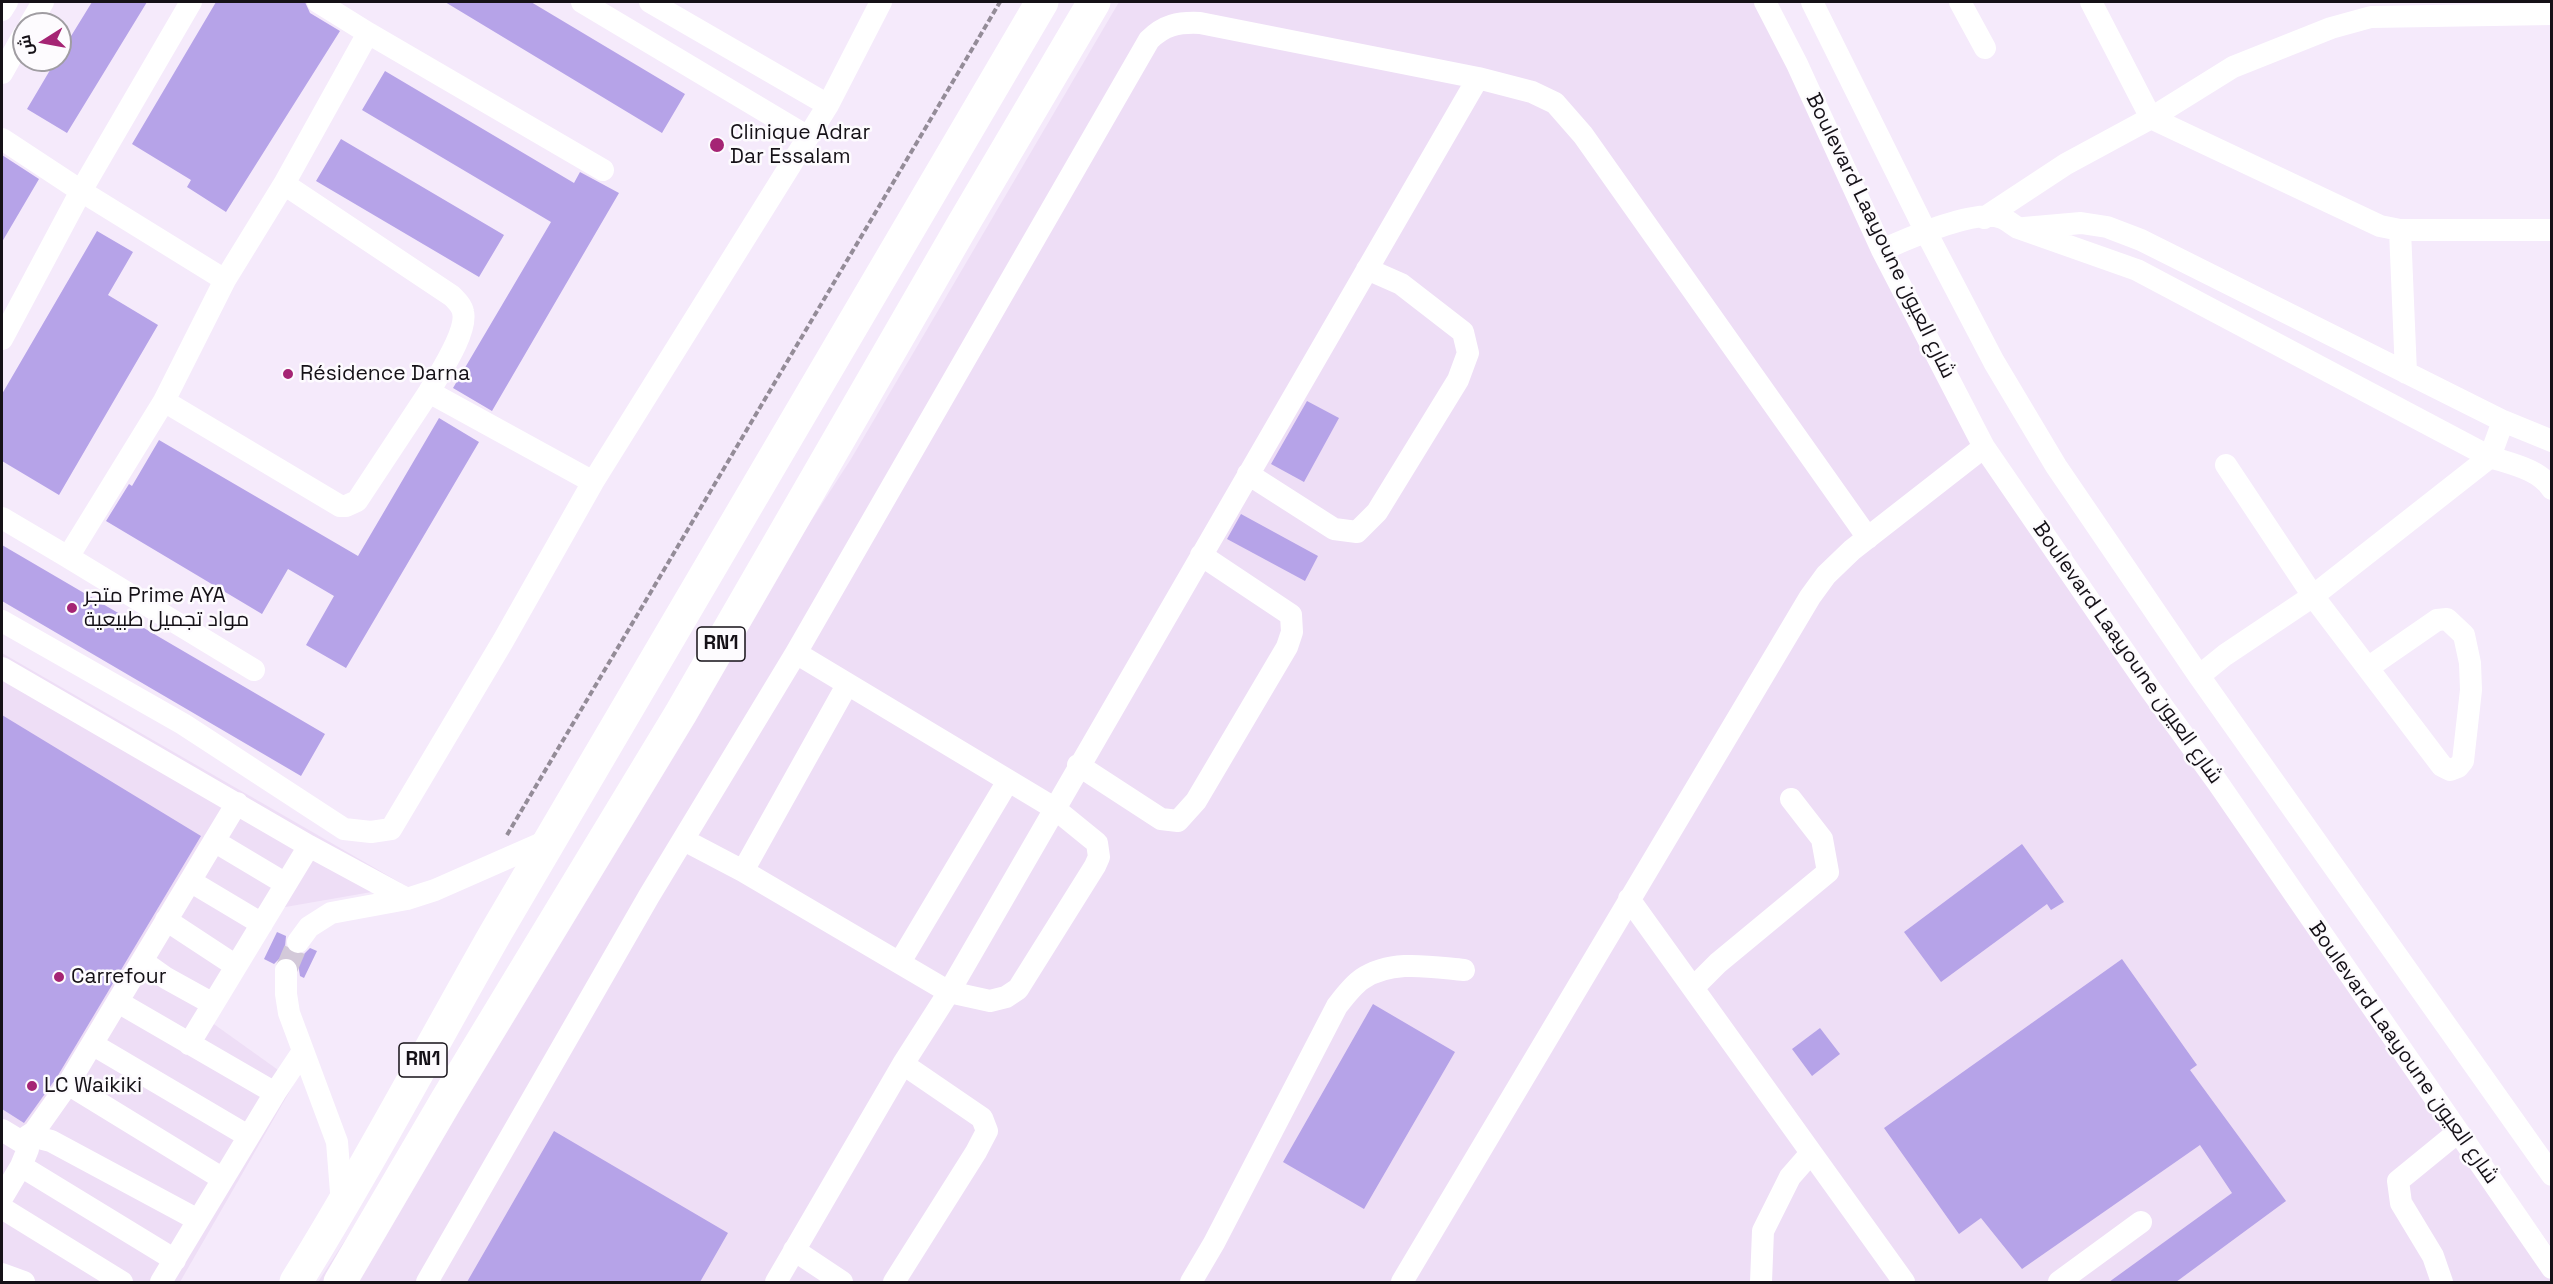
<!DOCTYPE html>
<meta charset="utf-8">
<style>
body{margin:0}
#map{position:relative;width:2553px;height:1284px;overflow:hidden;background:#f5eafb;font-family:"Space Grotesk",Cairo,sans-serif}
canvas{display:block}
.frame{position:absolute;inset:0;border:3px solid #151117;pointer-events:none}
.north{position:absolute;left:12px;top:12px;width:60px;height:60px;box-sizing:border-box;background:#fdfbfe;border:2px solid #a09da2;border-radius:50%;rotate:259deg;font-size:16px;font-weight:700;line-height:24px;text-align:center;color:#151117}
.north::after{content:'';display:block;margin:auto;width:21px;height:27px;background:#a52474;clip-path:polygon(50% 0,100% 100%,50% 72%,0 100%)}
</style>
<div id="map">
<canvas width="2553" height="1284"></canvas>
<div class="frame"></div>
<div class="north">ش</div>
</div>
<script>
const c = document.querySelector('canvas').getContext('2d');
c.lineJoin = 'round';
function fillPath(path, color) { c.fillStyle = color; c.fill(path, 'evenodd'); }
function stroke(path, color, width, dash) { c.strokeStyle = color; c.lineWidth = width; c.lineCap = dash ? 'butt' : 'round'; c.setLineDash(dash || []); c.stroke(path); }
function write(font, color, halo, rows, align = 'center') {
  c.font = font + ' "Space Grotesk",Cairo,sans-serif'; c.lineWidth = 5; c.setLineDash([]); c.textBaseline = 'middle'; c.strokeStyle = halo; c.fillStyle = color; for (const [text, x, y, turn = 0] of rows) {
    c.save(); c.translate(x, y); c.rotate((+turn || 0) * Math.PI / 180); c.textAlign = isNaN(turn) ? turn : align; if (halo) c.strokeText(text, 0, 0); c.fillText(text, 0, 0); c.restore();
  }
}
fillPath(new Path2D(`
 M1119,2H1764L1993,459L2552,1248L2551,1282H318L851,459Z
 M2,653L406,886L274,909L211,1022L295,1082L180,1282H2Z`), '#eedef6');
fillPath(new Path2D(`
 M92,2H147L67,133L27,109L56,60H60V54Z
 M216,2H305L310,13L340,31L226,212L187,187L191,180L132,144Z
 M445,2H531L685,94L662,133Z
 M385,71L574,183L580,172L619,193L492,411L453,388L551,222L362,110Z
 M341,139L504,235L479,277L316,181Z
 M2,155L39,179L2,242Z
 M97,231L133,252L108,295L158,325L59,495L2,461V394Z
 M1307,401L1339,418L1304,482L1271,464Z
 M439,418L479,442L346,668L306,645L334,596L288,569L262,614L106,521L129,484L132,486L159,440L358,556Z
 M1241,514L1318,556L1305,581L1227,539Z
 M2,545L325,734L301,776L2,601Z
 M2,715L201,836L57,1077L24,1123L2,1109Z
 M2022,844L2064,902L2051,910L2047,904L1941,982L1904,932Z
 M277,932L286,936L285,947L291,953L303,955L310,948L317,951L304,978L300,976L298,964L292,958H280L274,964L264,959Z
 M2122,959L2197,1065L2190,1070L2286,1201L2176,1282H2109L2232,1193L2200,1145L2022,1269L1981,1218L1959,1234L1884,1128Z
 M1373,1004L1455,1052L1364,1209L1283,1162Z
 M1820,1028L1840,1054L1812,1076L1792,1049Z
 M554,1131L728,1233L700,1282H467Z`), '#b6a3e8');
stroke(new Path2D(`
 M286,970L298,942`), '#d3c9d9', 22, [22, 11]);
stroke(new Path2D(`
 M507,835L1000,2`), '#948c98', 4, [6, 3]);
stroke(new Path2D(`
 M582,2L808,137
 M650,2L828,105
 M1765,2L1797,64L1882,250L1984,447L2150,689L2218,783L2552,1268
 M1812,2L1925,230L1994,362L2056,466L2199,676L2552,1175
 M1960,2L1985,48
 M2091,2L2151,118L2380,226L2400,230H2552
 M2,10L7,2
 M30,24L43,2
 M368,33L603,170
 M2,73L24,34
 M2,139L81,191L225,280L284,184L452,296C457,301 462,306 463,312C468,332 439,374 429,392L593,482
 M284,184L368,33L318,2
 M1984,218L2066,164L2151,118L2233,67L2331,28L2371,17L2552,14
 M2024,228L2081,223L2107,227L2141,240L2503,421L2552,441
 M2400,230L2406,373
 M1882,250C1907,239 1976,208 2002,218C2007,220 2013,225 2018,228L2137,270L2490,457C2511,464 2539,469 2552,489
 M225,280L164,401L340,506H346L357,501L429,392
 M2,339L81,191L191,2
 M2226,465L2313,596L2442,766L2450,770L2458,767L2463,761L2471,690L2470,663L2464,635L2447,619L2437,620L2369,667
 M1248,474L1334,529L1357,532L1377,512L1458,380L1468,353L1463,332L1401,284L1367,269
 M2,518L68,557L164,401
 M68,557L254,670
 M2,621L183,724L344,829L371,832L391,829L503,641L593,482L828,105L881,2
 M2,668L309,846L407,899
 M2199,676L2225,655L2313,596L2490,457L2503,421
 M1078,765L1161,819L1178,821L1196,801L1287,647L1292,632L1291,615L1201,555
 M684,840L743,871L949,992L990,1001L1006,997L1018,989L1095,866L1099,857L1097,843L1054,808L796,653
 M214,841L286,884
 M743,871L847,685
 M190,881L262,924
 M1629,899L1904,1282
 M166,920L236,966
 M298,942L309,927L331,913L407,899L435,890L551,839
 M142,961L166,978L213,1004
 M900,962L1008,781
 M286,970V994L289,1013L337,1142L342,1205
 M1693,988L1718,963L1828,872L1822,839L1791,799
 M118,1002L275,1093
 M92,1044L248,1136
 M189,1044L309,846
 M68,1084L223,1179
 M2,1130L25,1144
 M43,1139L51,1141L198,1220
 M21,1166L175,1260
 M2,1198L21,1166L28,1149L25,1138L34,1132L68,1084L237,803
 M2,1208L122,1282
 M794,1250L842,1282
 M2,1274L24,1282
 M161,1282L275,1093L303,1051
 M427,1282L649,896L796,653L1149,40C1164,25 1178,22 1200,23L1478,78L1532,92L1555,103L1583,135L1868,538
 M776,1282L903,1064L949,992L1478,78
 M894,1282L976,1152L987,1131L982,1118L903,1064
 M1191,1282L1214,1243L1337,1006C1344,997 1353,985 1362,979C1392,959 1431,967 1464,970
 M1402,1282L1810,597L1826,575L1852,550L1984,447
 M1761,1282L1763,1231L1790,1177L1811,1153
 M2059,1282L2141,1222
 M2442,1282L2433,1256L2401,1203L2398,1181L2458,1132`), '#fff', 22);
stroke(new Path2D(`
 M296,1282C366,1169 429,1050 495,934L1042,2
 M340,1282L446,1101L681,713L962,226L1094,2`), '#fff', 33);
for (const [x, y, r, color] of [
 [717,145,8,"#a52474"],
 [288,374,6,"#a52474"],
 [72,608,6,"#a52474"],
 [59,977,6,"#a52474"],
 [32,1086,6,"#a52474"]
]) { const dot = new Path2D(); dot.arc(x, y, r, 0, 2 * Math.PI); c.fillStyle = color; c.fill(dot); stroke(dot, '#fdfbfe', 2); }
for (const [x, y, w] of [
 [721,644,48],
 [423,1060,48]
]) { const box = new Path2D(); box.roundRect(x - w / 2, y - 17, w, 34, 4.5); c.fillStyle = '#fdfbfe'; c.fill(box); stroke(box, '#151117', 1.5); }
write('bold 20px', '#151117', null, [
 ["RN1",721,644],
 ["RN1",423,1060]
]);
write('21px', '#151117', '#fdfbfe', [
 ["Clinique Adrar",730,133],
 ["Dar Essalam",730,157],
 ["Résidence Darna",300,374],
 ["متجر Prime AYA",84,596],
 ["مواد تجميل طبيعية",84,620],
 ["Carrefour",71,977],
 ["LC Waikiki",44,1086]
], 'left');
write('21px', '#151117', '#fdfbfe', [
 ["Boulevard Laayoune شارع العيون",1880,236,64],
 ["Boulevard Laayoune شارع العيون",2127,653,55],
 ["Boulevard Laayoune شارع العيون",2403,1053,55]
]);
</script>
